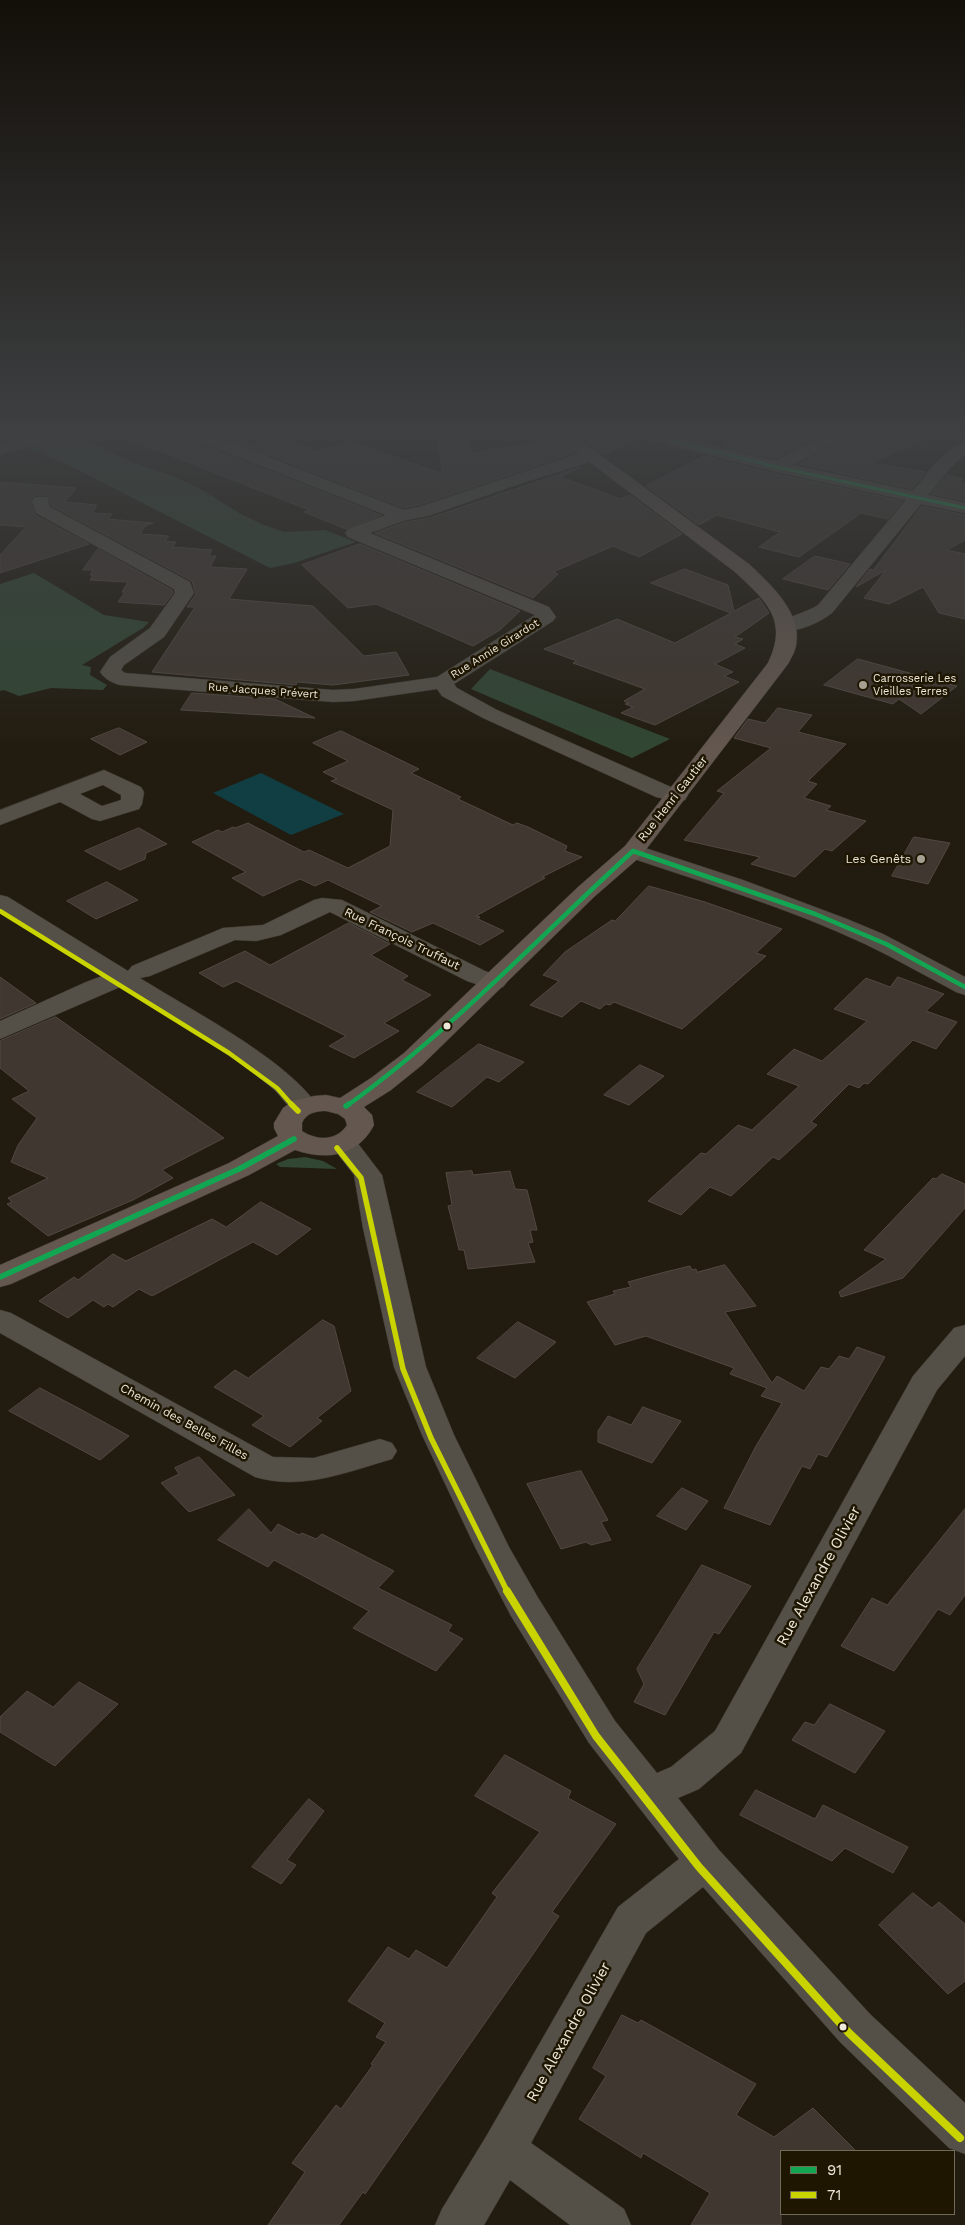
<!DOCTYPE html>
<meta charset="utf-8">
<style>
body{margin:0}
#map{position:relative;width:965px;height:2225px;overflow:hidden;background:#221c10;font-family:"Work Sans",sans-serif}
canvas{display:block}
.legend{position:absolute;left:780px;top:2150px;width:175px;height:65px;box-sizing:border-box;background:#1f1602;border:1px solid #716a58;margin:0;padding:6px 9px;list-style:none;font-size:15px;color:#ede7d9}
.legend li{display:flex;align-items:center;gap:10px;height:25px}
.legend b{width:25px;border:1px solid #716a58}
</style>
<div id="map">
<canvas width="965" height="2225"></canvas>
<ul class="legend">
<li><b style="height:6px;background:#13a652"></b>91</li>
<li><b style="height:6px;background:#c8d300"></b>71</li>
</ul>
</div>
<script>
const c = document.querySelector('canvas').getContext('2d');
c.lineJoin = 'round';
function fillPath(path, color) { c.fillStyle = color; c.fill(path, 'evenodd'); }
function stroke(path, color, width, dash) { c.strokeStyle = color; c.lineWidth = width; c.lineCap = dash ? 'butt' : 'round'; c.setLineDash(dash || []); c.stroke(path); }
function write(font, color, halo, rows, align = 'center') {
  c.font = font + ' "Work Sans",sans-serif'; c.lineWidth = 5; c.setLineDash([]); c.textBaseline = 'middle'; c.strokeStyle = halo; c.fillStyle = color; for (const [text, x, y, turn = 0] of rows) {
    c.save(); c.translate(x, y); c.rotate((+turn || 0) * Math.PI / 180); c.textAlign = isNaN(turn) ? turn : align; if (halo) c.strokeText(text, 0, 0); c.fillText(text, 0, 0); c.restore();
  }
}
fillPath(new Path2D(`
 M51,438H81L135,463L170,475L197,487L241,514L264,525L285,532L325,530L356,542L294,563L270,568L70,466L23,446Z
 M34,573L104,615L149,622L143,628L82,665L91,667L90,675L107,685L103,690L51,688L19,696L4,690L0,691V584Z
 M490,669L670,739L632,758L471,689Z
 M305,1157L323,1161L337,1169L280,1167L276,1164L288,1159Z`), '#314633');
fillPath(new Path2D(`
 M261,773L344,814L291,835L213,793Z`), '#113e43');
const building = new Path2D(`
 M132,438H194L197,443L381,515L346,529L304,512L309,510L132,440Z
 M226,438H247L248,447L273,438H280L317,451L351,442L442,473L438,438H468L471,453L557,440L575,453L419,505L404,508Z
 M581,438H638L604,455Z
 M737,438H813L775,459L722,446Z
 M841,438H926L872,463L926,472L912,489L798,464L838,443Z
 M704,456L777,474L903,501L888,519L861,513L799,557L759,547L780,532L717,515L699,525L646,486Z
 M581,467L560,477L621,499L630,495L682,534L639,557L613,546L553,572L558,574L533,598L375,533L406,522L429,518Z
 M947,475L963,479L960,483L965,484V501L931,494Z
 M0,482L76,488L65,502L97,505L92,513L112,514L108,519L153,523L145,526L140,534L169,536L165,541L176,542L172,547L212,550L209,556H216L210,567L247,569L229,599L313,606L364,656L396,652L409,675L333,685L297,682L296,685L152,672L195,607H187L196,594L192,581L52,506L47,495H35L30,500L35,515L89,544L0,573V555L26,527L0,525Z
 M922,506L965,515V540L947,550L965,554V619L939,613L923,587L889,604L864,598L886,570L856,587L870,569L873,570Z
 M360,544L520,611L500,630L473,646L376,604L348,608L302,565Z
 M98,549L172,590L173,593L164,605L118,602L125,592H122L128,582L90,580L93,575H90L93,570H83Z
 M815,556L850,564L828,590L783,579Z
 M685,569L728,585L734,611L759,598L769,613L735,637L743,639L735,644L745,648L715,664L733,672L724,676L739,682L655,725L621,713L633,707L625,704L629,703L624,701L645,689L573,663L577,661L544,649L617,619L675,643L731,613L651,583Z
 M858,659L957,686L921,714L899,699L893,704L824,685Z
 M192,693L275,699L315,718L181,710Z
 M778,708L812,715L798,732L846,744L808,781L817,784L804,798L831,806L826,810L866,821L832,851L825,849L795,877L751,864L760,857L684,840L724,793L717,791L771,748L734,738L748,719L765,723Z
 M119,728L147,742L120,755L91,739Z
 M341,731L419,769L411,773L461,797L458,799L513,825L517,823L528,827L567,846L565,851L582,857L542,877L545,878L476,916L480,917L478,919L504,931L480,945L433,923L412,932L370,912L382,906L328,880L315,886L300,879L263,896L232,878L246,872L192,842L218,830L222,832L233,827L235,828L248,823L304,852L309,850L348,868L390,846L393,810L331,781L337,779L323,772L348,761L313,743Z
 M139,828L167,844L146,853L145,859L120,870L85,851Z
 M914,837L950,843L928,884L892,876Z
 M107,882L138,900L96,919L67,901Z
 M649,886L705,902L782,929L756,953L766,956L682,1029L614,1002L610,1005L606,1004L600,1009L581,1001L562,1017L530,1005L559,981L543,975L565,952L612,920L615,921Z
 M349,923L390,944L371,955L408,976L402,980L431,995L384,1023L399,1031L354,1058L329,1046L346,1036L236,981L223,987L199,973L245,951L270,965Z
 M0,977L36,1003L0,1019Z
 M898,977L944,994L926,1011L957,1022L936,1049L913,1040L868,1084L864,1083L859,1088L849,1084L811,1122L817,1125L779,1160L773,1157L731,1196L710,1187L681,1215L648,1201L701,1153L706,1154L738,1125L752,1130L799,1086L767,1074L794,1049L822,1061L867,1021L834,1009L866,978L890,987Z
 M56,1017L224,1138L162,1170L173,1178L133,1200L48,1236L7,1204L12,1202L8,1198L48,1178L11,1162L18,1145L37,1118L12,1099L29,1091L0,1068V1041Z
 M479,1044L524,1062L499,1082L487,1077L452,1107L417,1092Z
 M640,1065L664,1076L629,1105L604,1095Z
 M472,1171L473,1175L510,1171L515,1189L527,1190L537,1230H530L533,1242L528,1243L535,1262L468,1269L464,1250H459L453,1225L448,1206L452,1205L446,1173Z
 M942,1174L965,1184V1208L903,1278L841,1297L839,1292L886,1259L864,1250L933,1178L936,1179Z
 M261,1202L311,1229L277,1255L253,1242L152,1296L139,1289L113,1307L108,1304L104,1307L93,1300L68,1318L39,1301L74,1277L78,1280L113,1254L126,1261L212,1219L226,1227Z
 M725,1265L756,1306L725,1312L772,1383L777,1376L804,1391L821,1367L829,1369L839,1356L849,1359L857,1347L885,1357L827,1457L818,1454L810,1469L802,1466L770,1525L724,1508L756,1446L782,1403L761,1396L767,1388L730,1374L734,1368L646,1336L615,1345L587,1302L615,1294L613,1291L631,1287L628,1282L665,1272L690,1266L692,1270L696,1269L697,1272Z
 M323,1320L334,1326L351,1391L317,1418L322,1421L290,1447L252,1425L264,1416L214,1387L235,1370L248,1378Z
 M518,1322L556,1342L515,1378L477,1358Z
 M40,1388L80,1409L129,1436L100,1460L9,1411Z
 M643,1407L681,1421L652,1463L598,1442V1431L608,1416L631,1425Z
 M199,1457L235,1495L189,1512L161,1483L179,1474L175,1468Z
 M581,1471L608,1520L601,1522L611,1540L591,1545L586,1542L561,1549L527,1484Z
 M682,1488L708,1501L686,1530L657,1516Z
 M249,1509L271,1533L278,1524L299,1535L302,1533L316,1539L322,1534L394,1571L378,1588L452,1625L448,1631L463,1639L436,1671L353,1628L369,1611L274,1560L268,1567L218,1540Z
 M965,1509V1595L950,1615L938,1609L894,1671L841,1646L872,1598L887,1605Z
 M702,1565L751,1586L719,1634L714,1632L665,1715L634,1702L644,1684L637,1669Z
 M79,1682L118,1704L55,1766L0,1732V1717L27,1691L53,1707Z
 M830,1704L885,1731L855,1773L792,1740L805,1722L814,1725Z
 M505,1755L571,1791L568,1798L616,1824L552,1912L559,1916L531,1957L365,2194L363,2192L339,2225H268L305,2172L292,2163L336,2105L341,2109L373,2065L371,2064L386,2042L376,2037L385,2023L348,2001L388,1947L409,1959L416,1950L447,1968L497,1897L492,1893L540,1832L475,1796Z
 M756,1790L815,1819L823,1805L908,1847L893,1873L845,1848L832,1861L740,1815Z
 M309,1799L324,1811L287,1860L296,1865L281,1884L252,1867Z
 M913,1893L932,1908L939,1902L965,1924V1981L948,1994L879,1925Z
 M622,2015L638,2023L641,2020L756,2084L736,2115L774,2137L813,2108L856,2151H781V2225H691L710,2193L643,2153L641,2158L579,2119L606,2076L593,2068Z`);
fillPath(building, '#403730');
stroke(building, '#514942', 1);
const minor = new Path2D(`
 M20,438H45L43,441L0,455V445Z
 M196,438H220L404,510L419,507L584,452H596L598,456L596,460L519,484L428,516L406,520L370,533L549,607L556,617L553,621L454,684L457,688L497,710L671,787L685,790L688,795L685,800L677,802L656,797L483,718L442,696L437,689L354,701L333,702L120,685C112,683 105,679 100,672L110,657L150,628L175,593L174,589L36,513L32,501L35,497H47L50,507L190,582L194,593L164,637L124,665L121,670L125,673L333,690L354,689L437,677L535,615L348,537L345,533L348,529L386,515L198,441Z
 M652,438H681L775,461L818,438H839L837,441L793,465L913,491C927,475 943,448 965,442V455L954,464L928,495L965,503V513L921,504L832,613C819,623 795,634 778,630L775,626C780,619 808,612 818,605L906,500L777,472L654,441Z
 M104,770L141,787L144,792L142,804L139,809L100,821L92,819L60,802L0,825V810ZM103,785L121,795V800L102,806L80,794Z
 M633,844L743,880L847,919L883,934L965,977V995L956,992C926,976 896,959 865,944C788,908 705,883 625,856L621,851L625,846Z
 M0,895L8,897L128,971L132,966L223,928L263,925L314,900L322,898L342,900L485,971L503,977L507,982L503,987L494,990L467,981L330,912L281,935L256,941L235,940L150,976L140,978C192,1011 284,1057 318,1106L314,1112C289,1118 287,1100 271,1087C225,1049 170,1019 120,987L0,1039V1021L86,982L102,976L0,912Z
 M343,1135L353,1137L382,1175L426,1367L454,1435L509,1547L537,1596L615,1721L657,1773L671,1767L715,1731L913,1376L954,1328L965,1325V1356L937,1390L741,1753L699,1789L678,1798L719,1850L870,2014L965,2103V2154L949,2148L840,2042L703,1887L646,1933L531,2143L624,2209L631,2225H570L510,2180L484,2225H435L442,2209L487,2135L618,1907L679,1859L589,1743L511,1616L475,1547L422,1435L394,1367L363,1228L354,1175L329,1143L333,1137Z
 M0,1310L11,1313L273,1457L314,1458L380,1439L392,1443L397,1451L392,1459C347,1472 302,1491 255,1477L0,1333Z`);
const major = new Path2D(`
 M558,438H577L749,564C770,584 803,613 796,646C795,652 791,658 788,664L641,856L594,897L422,1065L391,1090L364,1107L372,1115L374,1125C358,1156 327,1161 295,1150L249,1175L11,1284L0,1287V1265L229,1163L278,1136L274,1128V1123L283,1108L293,1101L314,1096L326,1095L340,1098L371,1078L404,1053L578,887L625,846L768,663C789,620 766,601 735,572ZM326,1111L338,1114L345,1119L347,1125C337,1141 317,1141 302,1131V1123C306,1113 316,1111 326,1111Z`);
stroke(minor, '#3c382f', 1);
stroke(major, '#3c382f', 1);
fillPath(minor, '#545047');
fillPath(major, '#63574f');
stroke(new Path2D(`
 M661,438L777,467L965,508`), '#13a652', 3);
stroke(new Path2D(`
 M633,851L815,914L886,944L965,987
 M348,1105C452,1030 539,937 633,851`), '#13a652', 4.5);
stroke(new Path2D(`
 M346,1106L349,1104
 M0,1277L239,1169L294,1139`), '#13a652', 5.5);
stroke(new Path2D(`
 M0,911L229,1053L277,1088L292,1105`), '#c8d300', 4.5);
stroke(new Path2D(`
 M291,1104L298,1111
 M337,1148L361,1178L403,1369L431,1438L508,1593`), '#c8d300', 5.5);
stroke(new Path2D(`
 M507,1591L596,1736L699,1867L849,2033L960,2138`), '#c8d300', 8);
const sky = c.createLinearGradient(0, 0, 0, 750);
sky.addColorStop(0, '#130f09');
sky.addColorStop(0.58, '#3e4042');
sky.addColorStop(1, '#3e404200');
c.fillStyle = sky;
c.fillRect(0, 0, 965, 750);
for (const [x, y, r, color] of [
 [863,685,5,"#a6a093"],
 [921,859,5,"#a6a093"],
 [447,1026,4.5,"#ede7d9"],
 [843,2027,4.5,"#ede7d9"]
]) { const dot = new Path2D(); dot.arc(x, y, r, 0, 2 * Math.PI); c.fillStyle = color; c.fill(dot); stroke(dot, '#1f1602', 2); }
write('11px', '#ede7d9', '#1f1602', [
 ["Rue Annie Girardot",495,649,-32],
 ["Rue Jacques Prévert",263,691,4]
]);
write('11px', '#ede7d9', '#1f1602', [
 ["Carrosserie Les",873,679],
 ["Vieilles Terres",873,692]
], 'left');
write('12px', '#ede7d9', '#1f1602', [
 ["Rue Henri Gautier",673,799,-52],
 ["Rue François Truffaut",402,939,26],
 ["Chemin des Belles Filles",184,1422,29]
]);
write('12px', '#ede7d9', '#1f1602', [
 ["Les Genêts",911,859]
], 'right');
write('15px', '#ede7d9', '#1f1602', [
 ["Rue Alexandre Olivier",819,1576,-61],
 ["Rue Alexandre Olivier",569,2032,-61]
]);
</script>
